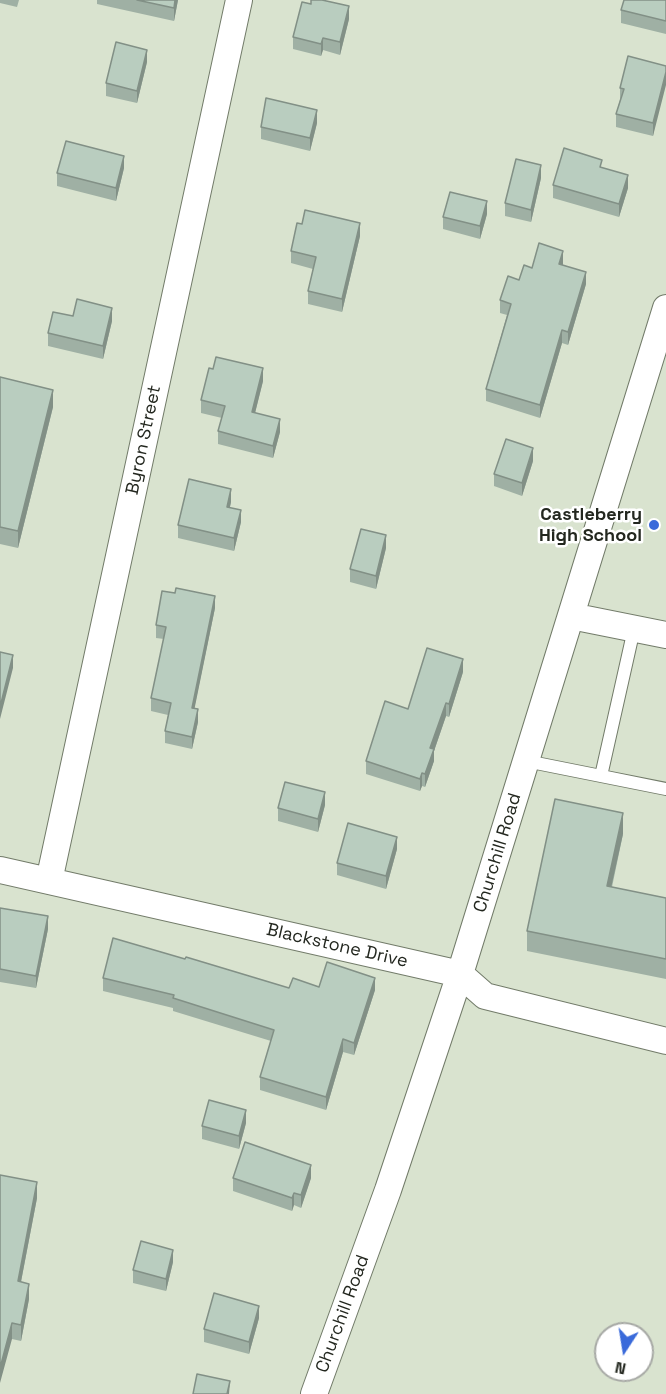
<!DOCTYPE html>
<style>
body{margin:0}
#map{position:relative;width:666px;height:1394px;overflow:hidden;background:#d9e3cf;font-family:"Space Grotesk",sans-serif}
canvas{display:block}
.north{position:absolute;left:594px;top:1322px;width:60px;height:60px;box-sizing:border-box;background:#fff;border:2px solid #a7a9a5;border-radius:50%;rotate:192deg;font-size:16px;font-weight:700;line-height:24px;text-align:center;color:#23271f}
.north::after{content:'';display:block;margin:auto;width:21px;height:27px;background:#3a6ada;clip-path:polygon(50% 0,100% 100%,50% 72%,0 100%)}
</style>
<div id="map">
<canvas width="666" height="1394"></canvas>
<div class="north">N</div>
</div>
<script>
const c = document.querySelector('canvas').getContext('2d');
c.lineJoin = 'round';
function stroke(path, color, width, dash) { c.strokeStyle = color; c.lineWidth = width; c.lineCap = dash ? 'butt' : 'round'; c.setLineDash(dash || []); c.stroke(path); }
function fillPath(path, color) { c.fillStyle = color; c.fill(path, 'evenodd'); }
function write(font, color, halo, rows, align = 'center') {
  c.font = font + ' "Space Grotesk",sans-serif'; c.lineWidth = 5; c.setLineDash([]); c.textBaseline = 'middle'; c.strokeStyle = halo; c.fillStyle = color; for (const [text, x, y, turn = 0] of rows) {
    c.save(); c.translate(x, y); c.rotate((+turn || 0) * Math.PI / 180); c.textAlign = isNaN(turn) ? turn : align; if (halo) c.strokeText(text, 0, 0); c.fillText(text, 0, 0); c.restore();
  }
}
const service = new Path2D(`
 M526,761L601,776L634,629
 M601,776L666,789`);
const minor = new Path2D(`
 M571,616L666,635
 M0,870L460,974L485,996L666,1041
 M49,881L239,0
 M314,1394L388,1190L460,974L666,308`);
stroke(service, '#727b69', 14);
stroke(minor, '#727b69', 28);
stroke(service, '#fff', 12);
stroke(minor, '#fff', 26);
fillPath(new Path2D(`
 M0,0H19L17,7L0,3Z
 M97,0H178L174,21L97,4Z
 M666,0V34L621,23V10Z
 M349,19L340,55L323,50L321,56L293,49V37Z
 M147,62L137,103L106,96V83Z
 M666,66L653,136L616,127V114L620,100V88Z
 M317,123L310,151L261,139V127Z
 M124,168L116,201L57,186V173Z
 M541,178L531,222L505,216V203Z
 M553,185L628,188L619,217L553,198Z
 M487,214L480,239L443,229V217Z
 M360,236L342,312L308,304V291L313,269L291,263V251Z
 M563,264V265L586,284L568,345L562,343L540,418L486,401V389L507,315L500,313V300L532,268Z
 M73,316L112,321L103,359L48,346V333Z
 M0,377L53,407L18,548L0,544Z
 M263,381L255,413L280,432L273,458L218,444V431L222,418L201,413V400Z
 M533,461L522,496L494,486V474Z
 M231,502L230,507L241,522L234,551L178,538V525Z
 M386,548L376,589L350,582V569Z
 M215,608L194,709L198,722L192,749L165,743V731L168,715L151,711V698L164,639L156,638V625Z
 M463,672L449,717L446,716L434,751V761L425,787L422,786L420,791L366,774V761L408,709Z
 M325,805L318,832L278,821V808Z
 M623,834L612,887L666,898V979L527,951V931Z
 M397,849L386,889L337,875V863Z
 M0,908L48,929L36,988L0,982Z
 M103,978L289,988L319,987L375,990L354,1055L343,1052L326,1110L260,1090V1077L271,1041L173,1011V1008L103,991Z
 M246,1123L239,1149L202,1139V1126Z
 M0,1175L37,1198L21,1282L29,1299L21,1341L12,1339Z
 M233,1178H311L301,1208L294,1205L292,1211L233,1191Z
 M173,1262L166,1291L133,1283V1270Z
 M259,1318L249,1354L204,1342V1329Z`), '#9fb0a4');
fillPath(new Path2D(`
 M175,0H178L174,21V8Z
 M349,6V19L340,55V42Z
 M323,38V50L321,56V44Z
 M147,50V62L137,103V91Z
 M666,72V85L653,136V123Z
 M317,110V123L310,151V138Z
 M124,156V168L116,201V188Z
 M541,165V178L531,222V210Z
 M628,175V188L619,217V204Z
 M487,201V214L480,239V226Z
 M360,223V236L342,312V299Z
 M563,251V264L559,276V264Z
 M586,272V284L568,345V332Z
 M112,308V321L103,359V346Z
 M562,330V343L540,418V405Z
 M263,368V381L252,425V412Z
 M53,390V407L18,548V531Z
 M280,419V432L273,458V446Z
 M533,448V461L522,496V483Z
 M231,489V502L227,519V507Z
 M241,510V522L234,551V538Z
 M386,535V548L376,589V576Z
 M215,596V608L192,721V708Z
 M13,655V668L0,719V707Z
 M463,659V672L449,717V704Z
 M446,703V716L434,751V761L425,787V774L430,748Z
 M198,709V722L192,749V737Z
 M422,773V786L420,791V779Z
 M325,792V805L318,832V819Z
 M623,813V834L607,906V886Z
 M397,837V849L386,889V876Z
 M48,916V929L36,988V976Z
 M375,978V990L354,1055V1043Z
 M343,1039V1052L326,1110V1097Z
 M246,1110V1123L239,1149V1136Z
 M311,1165V1178L301,1208V1195Z
 M37,1182V1198L18,1297V1281Z
 M294,1193V1205L292,1211V1198Z
 M173,1250V1262L166,1291V1279Z
 M29,1284V1299L21,1341V1325Z
 M259,1306V1318L249,1354V1342Z
 M12,1323V1339L0,1383V1368Z
 M230,1381L229,1394H227Z`), '#829086');
const building = new Path2D(`
 M137,0H175L174,8Z
 M311,0H322L349,6L340,42L323,38L321,44L293,37L302,2L311,4Z
 M624,0H666V21L621,10Z
 M116,42L147,50L137,91L106,83Z
 M628,56L666,66V72L653,123L616,114L624,89L620,88Z
 M266,98L317,110L310,138L261,127Z
 M66,141L124,156L116,188L57,173Z
 M564,148L602,160L600,167L628,175L619,204L553,185Z
 M516,159L541,165L531,210L505,203Z
 M450,192L487,201L480,226L443,217Z
 M305,210L360,223L342,299L308,291L316,257L291,251L297,223L302,224Z
 M539,243L563,251L559,264L586,272L568,332L562,330L540,405L486,389L511,304L500,300L508,276L519,280L524,265L532,268Z
 M77,299L112,308L103,346L48,333L53,312L73,316Z
 M216,357L263,368L252,412L280,419L273,446L218,431L225,406L201,400L209,368L213,369Z
 M0,377L53,390L18,531L0,527Z
 M506,439L533,448L522,483L494,474Z
 M189,479L231,489L227,507L241,510L234,538L178,525Z
 M361,529L386,535L376,576L350,569Z
 M176,588L215,596L192,708L198,709L192,737L165,731L171,703L151,698L166,627L156,625L162,591L175,593Z
 M427,648L463,659L449,704L446,703L430,748L434,749L425,774L422,773L420,779L366,761L385,701L408,709Z
 M0,652L13,655L0,707Z
 M285,782L325,792L318,819L278,808Z
 M555,799L623,813L607,886L666,898V959L527,931Z
 M348,823L397,837L386,876L337,863Z
 M0,908L48,916L36,976L0,969Z
 M113,938L185,959L186,957L289,988L293,978L319,987L327,962L375,978L354,1043L343,1039L326,1097L260,1077L274,1030L173,998L174,995L103,978Z
 M209,1100L246,1110L239,1136L202,1126Z
 M245,1142L311,1165L301,1195L294,1193L292,1198L233,1178Z
 M0,1175L37,1182L18,1281L29,1284L21,1325L12,1323L0,1368Z
 M141,1241L173,1250L166,1279L133,1270Z
 M214,1293L259,1306L249,1342L204,1329Z
 M197,1374L230,1381L227,1394H193Z`);
fillPath(building, '#b9cdbf');
stroke(building, '#829086', 1.5);
for (const [x, y, r, color] of [
 [654,525,6,"#3a6ada"]
]) { const dot = new Path2D(); dot.arc(x, y, r, 0, 2 * Math.PI); c.fillStyle = color; c.fill(dot); stroke(dot, '#fff', 2); }
write('18px', '#23271f', '#fff', [
 ["Byron Street",144,440,-78],
 ["Churchill Road",498,853,-73],
 ["Blackstone Drive",337,946,13],
 ["Churchill Road",343,1314,-70]
]);
write('bold 18px', '#23271f', '#fff', [
 ["Castleberry",642,515],
 ["High School",642,536]
], 'right');
</script>
